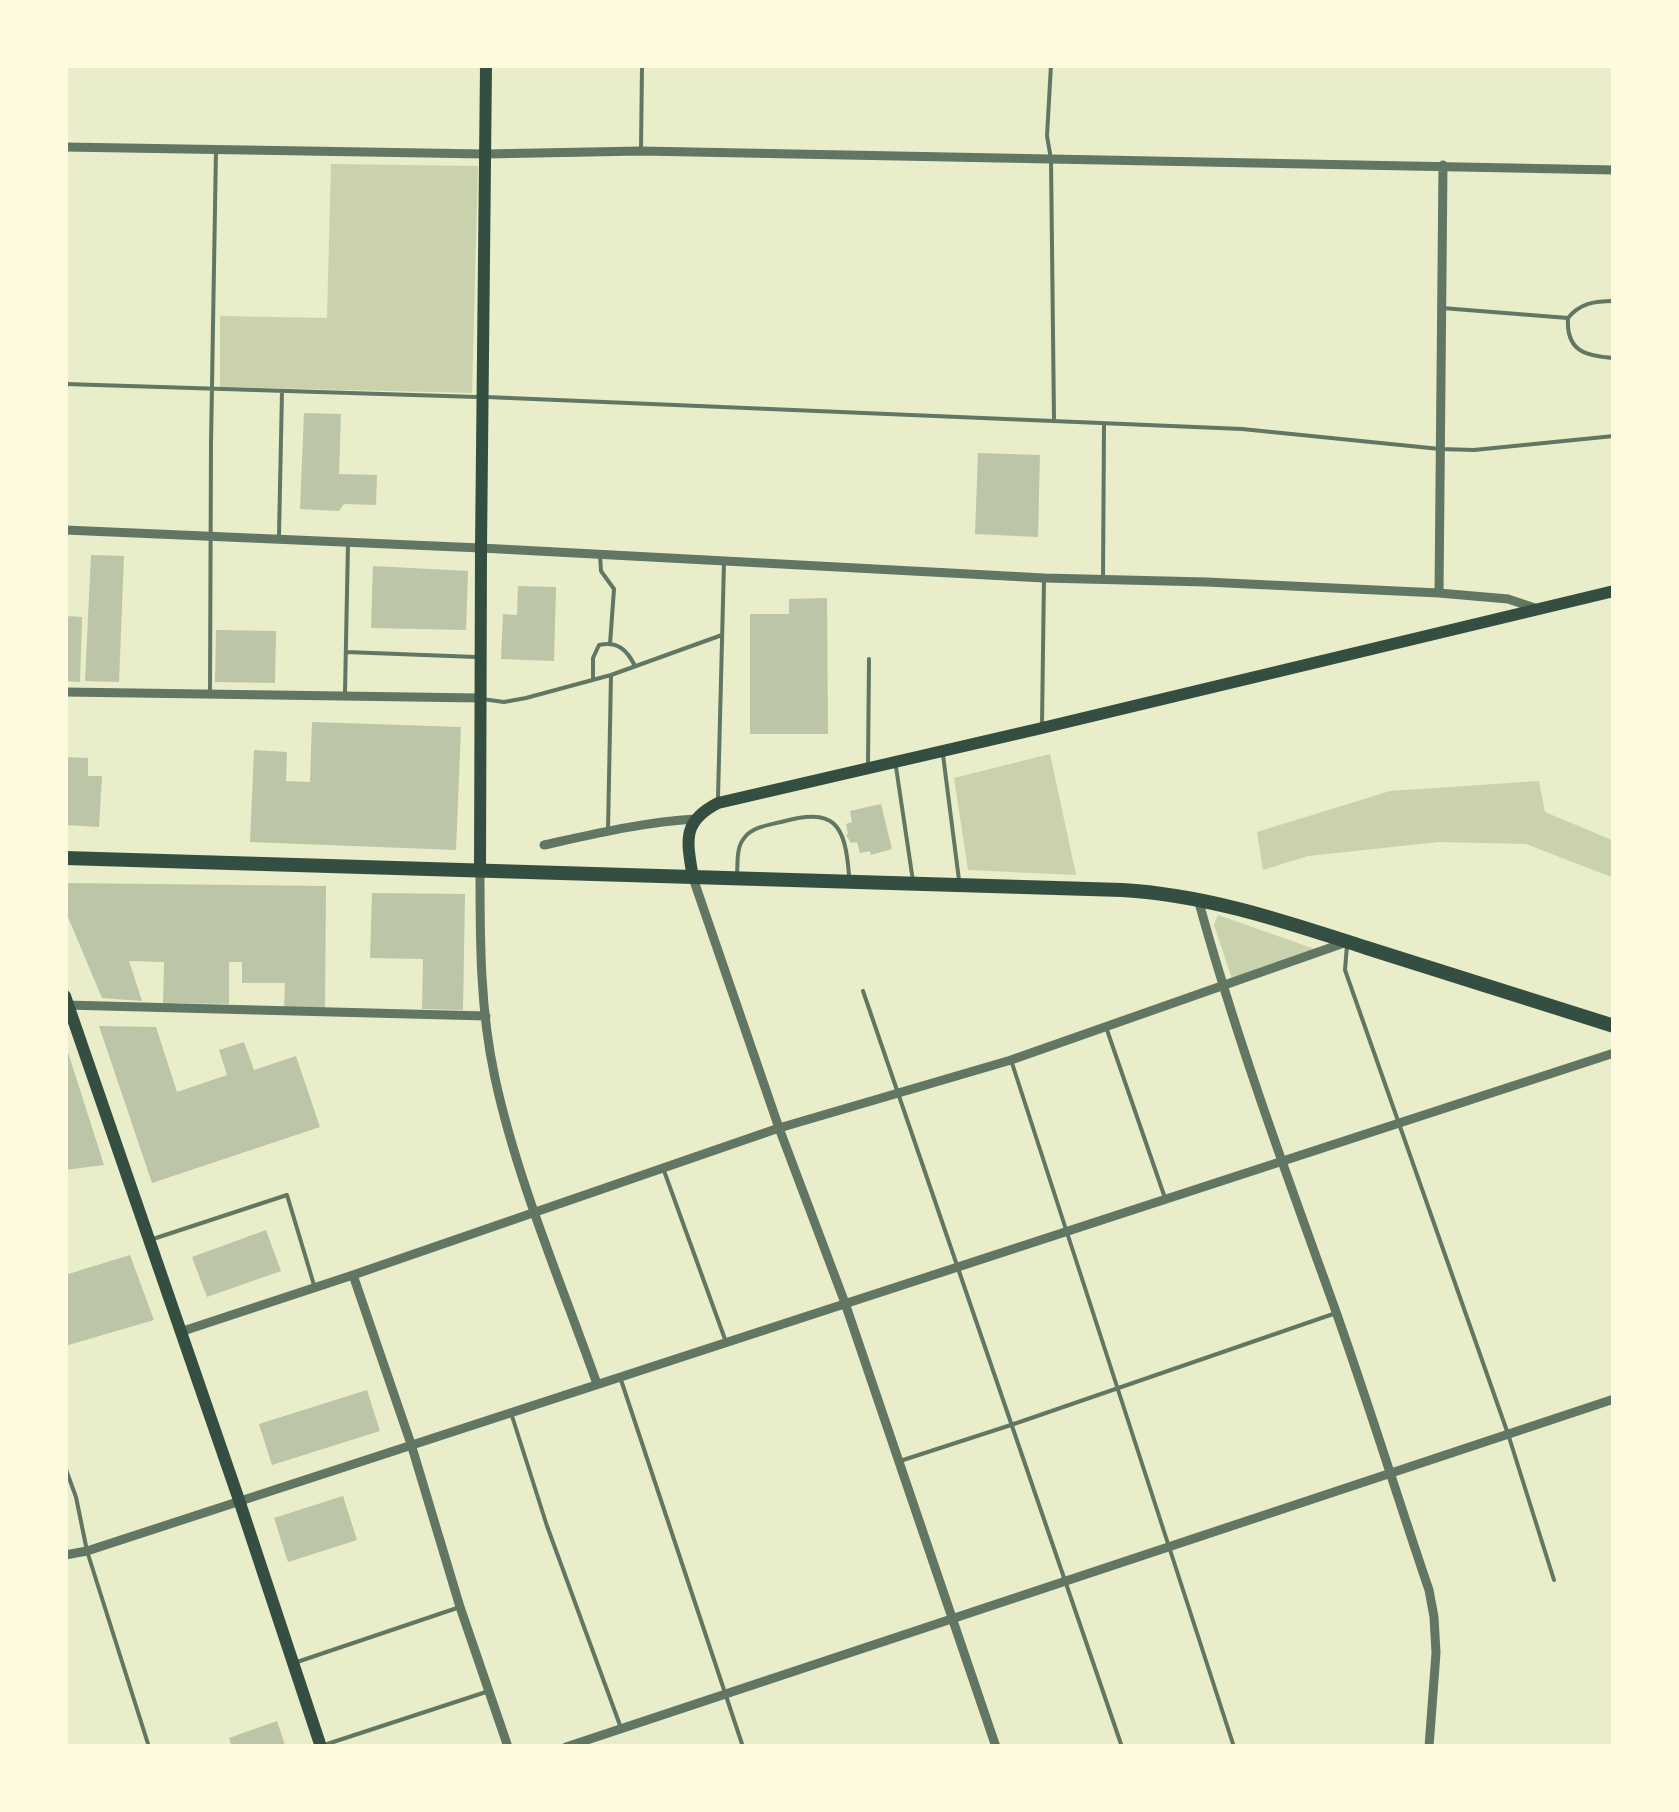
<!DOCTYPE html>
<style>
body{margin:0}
#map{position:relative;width:1679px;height:1812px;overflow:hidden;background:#e9edc9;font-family:"Open Sans",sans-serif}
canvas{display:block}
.frame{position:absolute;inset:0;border:68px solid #fefae0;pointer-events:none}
</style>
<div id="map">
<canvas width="1679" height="1812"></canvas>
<div class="frame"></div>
</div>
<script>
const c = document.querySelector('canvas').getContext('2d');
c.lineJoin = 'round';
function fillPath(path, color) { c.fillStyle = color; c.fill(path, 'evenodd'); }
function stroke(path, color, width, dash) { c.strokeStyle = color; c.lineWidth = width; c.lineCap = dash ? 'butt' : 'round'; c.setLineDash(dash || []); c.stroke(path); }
fillPath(new Path2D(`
 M331,164L478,166L472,393L220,387V316L327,318Z
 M1050,754L1076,875L968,870L954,778Z
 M1539,781L1545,812L1614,841V878L1526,844L1439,842L1308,856L1263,870L1257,832L1390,791Z
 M1218,915L1326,953L1234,985L1214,925Z`), '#cad2ad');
fillPath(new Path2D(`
 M304,413L341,414L339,474L377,475L376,505L344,504L339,511L300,509Z
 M978,453L1040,455L1038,537L975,534Z
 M91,555L124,556L119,682L85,681Z
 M373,566L468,571L466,630L371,628Z
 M518,586L556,587L554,661L501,659L503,614L517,615Z
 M827,598L828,734H750V614H789V599Z
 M65,616L82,617L80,682L65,681Z
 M216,630L276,631L275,683L215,682Z
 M312,722L461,727L456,850L250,842L254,750L287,752L286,781L310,782Z
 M65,757L88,758V776H102L99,827L65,825Z
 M881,804L892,849L871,855L870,851L860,853L857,842L851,843L846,835L848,834L846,824L852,822L850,811Z
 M65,883L326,886L325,1010H284L285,983H242V962H229V1004L163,1003L164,962L129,961L142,1001L102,998L65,910Z
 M372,893L465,894L463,1010L422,1009L423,959L370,958Z
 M99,1026L156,1027L177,1092L227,1075L219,1050L244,1042L254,1070L296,1056L320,1127L152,1183Z
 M65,1046H66L104,1165L65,1170Z
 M266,1230L281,1271L207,1297L192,1257Z
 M130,1255L154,1320L65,1346V1275Z
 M367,1390L380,1431L272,1465L259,1424Z
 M343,1496L357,1540L288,1562L274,1518Z
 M277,1721L285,1745L232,1747L229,1738Z`), '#bcc5a7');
stroke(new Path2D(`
 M1051,65L1047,136L1051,159L1054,420
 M641,150L642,65
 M1614,301C1595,301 1580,303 1568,318C1566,351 1585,356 1614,358
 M1442,308L1568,318
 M65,384L477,397
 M486,397L1242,429L1440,449L1474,450L1614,436
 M279,535L282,391
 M600,555L601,571L614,589L610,644
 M1103,579L1104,424
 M346,652L476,657
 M593,680V658L599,645C618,641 627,650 635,666
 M210,691L211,443L216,150
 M345,692L348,543
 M482,699L504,702L526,698L611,675L722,635
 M1042,723L1044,578
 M943,755L959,880
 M868,763L869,659
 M896,767L913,881
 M718,798L724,562
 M608,831L611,675
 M737,875C738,861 736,847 745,837C753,827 769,825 781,822C834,807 845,823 849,875
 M1347,945L1345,970L1508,1434L1554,1580
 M863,991L1122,1747
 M1106,1027L1165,1198
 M1011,1060L1234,1747
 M663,1168L726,1342
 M153,1239L287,1195L314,1285
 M620,1377L743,1747
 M512,1416L547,1526L621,1728
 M900,1461L1011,1425L1336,1313
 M65,1467L76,1497L87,1551L149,1747
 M294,1663L460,1607
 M324,1745L486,1692`), '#617663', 4);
stroke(new Path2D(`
 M65,147L485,154L641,151L1614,170
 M65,530L481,548L1044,578L1206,582L1439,593L1508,599L1535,608
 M1439,593L1443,165
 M65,692L480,698
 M544,845C594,834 644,822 695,819
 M480,871C480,941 480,1010 495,1078C517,1180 562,1285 597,1384
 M693,878L779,1128L845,1303L996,1747
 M1198,899C1236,1038 1286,1173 1335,1309C1368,1402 1397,1496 1429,1590L1434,1617L1436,1653L1429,1747
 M65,1005L486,1016
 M353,1275L411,1444L460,1607L508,1747
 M180,1332L353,1275L779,1128L1011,1060L1344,943
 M65,1555L87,1551L1614,1053
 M566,1747L1614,1399`), '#617663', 9);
stroke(new Path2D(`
 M480,871L481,548L486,65
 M693,878C687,841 681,822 718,803L1042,728L1614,591
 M65,996L239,1500L321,1747`), '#344e41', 12);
stroke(new Path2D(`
 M65,858L1122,890C1208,895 1286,922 1367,948C1449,974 1532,1000 1614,1026`), '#344e41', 14);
</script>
